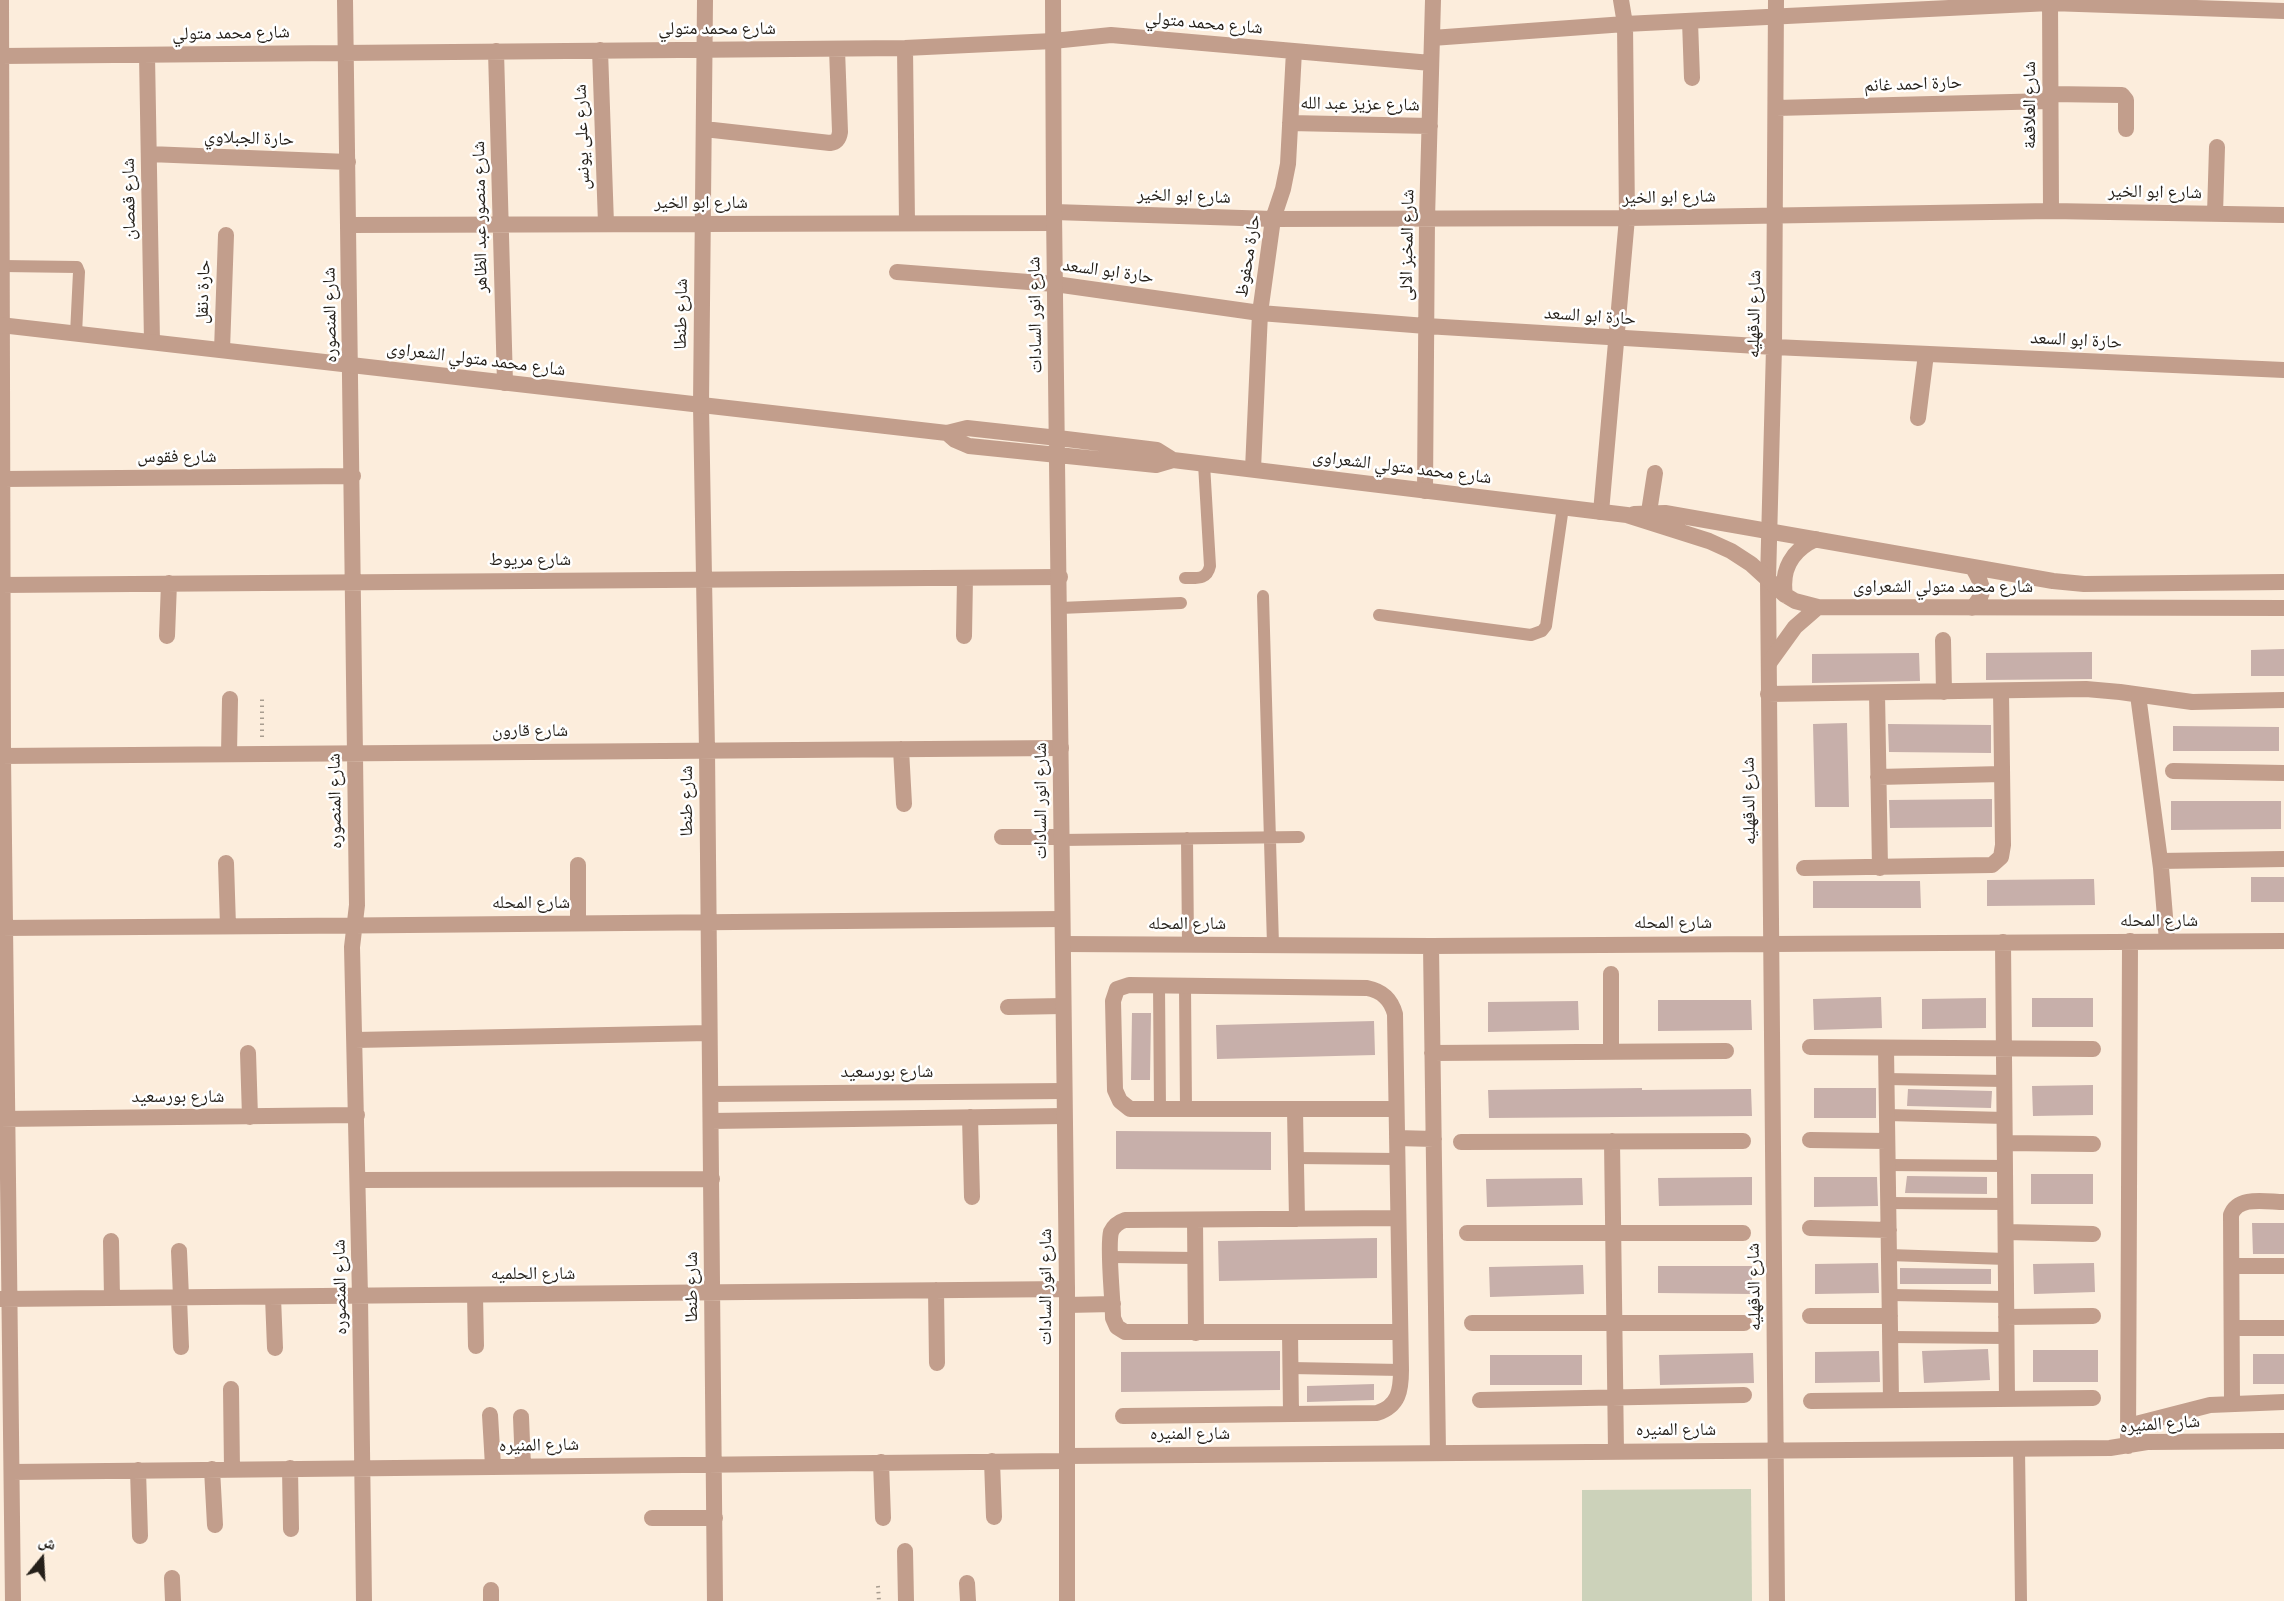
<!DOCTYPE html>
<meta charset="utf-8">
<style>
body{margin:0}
#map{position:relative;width:2284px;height:1601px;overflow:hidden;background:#fceddc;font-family:"Titillium Web","Noto Naskh Arabic",sans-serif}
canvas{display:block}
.north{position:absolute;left:12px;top:1529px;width:60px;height:60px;-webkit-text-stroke:4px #fff;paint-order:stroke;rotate:18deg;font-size:16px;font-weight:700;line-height:24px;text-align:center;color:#25201a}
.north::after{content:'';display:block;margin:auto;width:21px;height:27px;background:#25201a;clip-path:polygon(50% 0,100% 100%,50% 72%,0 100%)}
</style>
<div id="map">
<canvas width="2284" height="1601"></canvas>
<div class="north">ش</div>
</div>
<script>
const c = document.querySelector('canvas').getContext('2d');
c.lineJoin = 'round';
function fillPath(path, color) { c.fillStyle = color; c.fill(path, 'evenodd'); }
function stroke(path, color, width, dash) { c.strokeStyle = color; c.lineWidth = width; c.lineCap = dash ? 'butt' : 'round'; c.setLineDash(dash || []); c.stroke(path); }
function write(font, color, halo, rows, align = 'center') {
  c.font = font + ' "Titillium Web","Noto Naskh Arabic",sans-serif'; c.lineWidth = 5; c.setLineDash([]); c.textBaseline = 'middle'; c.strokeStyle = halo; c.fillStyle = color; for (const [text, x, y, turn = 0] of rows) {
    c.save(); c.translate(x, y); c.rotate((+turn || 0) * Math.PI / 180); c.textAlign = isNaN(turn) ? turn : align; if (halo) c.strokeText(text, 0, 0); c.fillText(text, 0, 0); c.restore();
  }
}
fillPath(new Path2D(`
 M1751,1489L1752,1601H1582V1490Z`), '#ccd2ba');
fillPath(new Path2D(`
 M2284,649V676H2251V650Z
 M2092,652V679L1986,680V653Z
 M1919,653L1920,681L1812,683V654Z
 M1847,723L1849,807H1815L1813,724Z
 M1888,724L1991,725V753L1889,752Z
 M2173,726L2279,727V751H2173Z
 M1992,799V827L1890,828L1889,800Z
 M2171,801H2281V829L2171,830Z
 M2251,877H2284V902H2251Z
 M2094,879L2095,905L1987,906V880Z
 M1813,881H1920L1921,908H1813Z
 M1881,997L1882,1028L1814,1030L1813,999Z
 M1986,998V1028L1922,1029V999Z
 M2032,998H2093V1027H2032Z
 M1658,1000H1751L1752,1030L1658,1031Z
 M1578,1001L1579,1030L1488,1032V1002Z
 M1132,1013H1151L1150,1080H1131Z
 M1374,1021L1375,1055L1217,1059L1216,1025Z
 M2093,1085V1115L2033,1116L2032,1086Z
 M1642,1088V1090L1751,1089L1752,1116L1489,1118L1488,1090Z
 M1814,1088H1876V1118H1814Z
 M1908,1089L1992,1091L1991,1108L1907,1106Z
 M1116,1131L1271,1132V1170L1116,1169Z
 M2031,1174H2093V1204H2031Z
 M1907,1176L1987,1177V1194L1905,1193Z
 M1752,1177V1205L1659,1206L1658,1178Z
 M1814,1177H1877L1878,1206L1814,1207Z
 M1582,1178L1583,1205L1487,1207L1486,1179Z
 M2252,1223H2284V1254H2253Z
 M1377,1238V1278L1219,1281L1218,1241Z
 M1878,1263L1879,1293L1815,1294V1264Z
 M2094,1263L2095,1292L2034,1294L2033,1264Z
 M1583,1265L1584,1294L1490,1297L1489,1267Z
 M1658,1266H1752V1294L1658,1293Z
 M1900,1268L1991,1269V1284H1900Z
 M1988,1349L1990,1380L1924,1383L1922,1351Z
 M2033,1350H2098V1382H2033Z
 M1280,1351V1390L1121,1392V1352Z
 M1879,1351L1880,1382L1815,1383V1352Z
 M1753,1353L1754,1383L1660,1385L1659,1355Z
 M2253,1354H2284V1384H2253Z
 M1490,1355H1582V1385H1490Z
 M1374,1384V1400L1307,1402V1386Z`), '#c7afaa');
stroke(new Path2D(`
 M262,737V697
 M878,1586L879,1601`), '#a89d90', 4, [1.5, 4.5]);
stroke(new Path2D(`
 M3,266L77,267L79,272L76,334
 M1185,578C1197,578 1207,580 1210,566L1204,464
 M1263,596L1273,945
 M1060,608L1181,603
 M1379,615L1531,635L1542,631L1546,626L1563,507
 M1187,838L1188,944
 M1061,840L1299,837
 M1159,985L1160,1110
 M1185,986L1186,1110
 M1886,1079L2004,1081
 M1887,1115L2005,1118
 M1296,1158L1397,1159
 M1888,1165L2005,1166
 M1888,1203L2005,1204
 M1889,1255L2006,1259
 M1111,1257L1195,1258
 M1890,1295L2006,1297
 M1890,1337L2007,1338
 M1291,1368L1401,1370
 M2019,1448L2021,1601`), '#c29e8c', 12);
stroke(new Path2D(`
 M1,0L3,756L13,1601
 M345,0L357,905L352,947L360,1296L364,1601
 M705,0L701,405L707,750L715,1601
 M1776,0L1774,347L1768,580L1777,1601
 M2050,0L2051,211
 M1690,21L1692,78
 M1432,38L1625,24L2050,3L2284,11
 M905,48L907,223
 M600,50L606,224
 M496,51L505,383
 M147,55L152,342
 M1,56L905,48L1053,41L1111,35L1431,63
 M2050,94L2122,95L2126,100V129
 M1776,108L2050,101
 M1290,123L1430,126
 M704,129L830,143C837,142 839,139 840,132L837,49
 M149,154L348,162
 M1054,212L1273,219L1627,218L2051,211L2284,215
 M2215,214L2217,147
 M349,225L1054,223
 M897,272L1055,284L1260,313L1426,326L1774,347L2284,370
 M222,350L226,235
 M1918,418L1926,354
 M1253,469L1260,313L1273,219L1283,189L1288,164L1294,51
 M3,479L353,476
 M1425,491L1427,219L1433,0
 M1601,512L1627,218L1625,24L1621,0
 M1649,512L1655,473
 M0,585L1060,577
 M167,636L169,583
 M964,636L965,578
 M1943,640L1944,692
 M1877,693L1880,868
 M1768,694L2086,689L2120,692L2192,702L2284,700
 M2138,695L2161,868L2167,941
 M901,749L904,804
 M229,754L230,699
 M0,756L1061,748
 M2173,771L2284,773
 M1878,777L2002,774
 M1002,837H1061
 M2160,861L2284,859
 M226,863L228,926
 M578,865V923
 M1804,868L1992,865L2001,857L2003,845L2001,691
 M0,928C354,925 708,924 1062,919
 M2003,942L2007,1399
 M1063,944L1431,946L2284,941
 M1431,946L1438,1453
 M1611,974V1052
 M1008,1007L1063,1006
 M355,1040L709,1033
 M1810,1047L2093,1049
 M1886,1048L1891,1400
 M248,1053L250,1117
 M1432,1053L1726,1051
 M711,1094L1064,1091
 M1295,1110L1297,1219
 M970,1117L972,1197
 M0,1119L357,1115
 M711,1121L1064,1116
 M1397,1138L1434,1139
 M1810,1140L1887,1141
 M1612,1141L1616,1451
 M1461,1142L1743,1141
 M2005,1143L2093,1144
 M358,1180L712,1179
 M1398,1218L1125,1220C1119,1222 1114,1225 1111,1232C1107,1247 1113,1299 1113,1318L1117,1327L1125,1332H1400
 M1195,1220L1196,1333
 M1810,1228L1889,1230
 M2006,1232L2093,1234
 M1467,1233H1743
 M111,1241L112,1298
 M179,1251L181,1297
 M2232,1266H2284
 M936,1290L937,1363
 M475,1295L476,1346
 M273,1297L275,1348
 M179,1298L181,1347
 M1,1299L1067,1289
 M1067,1305L1113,1304
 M1810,1316H1890
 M2006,1317L2093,1316
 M1472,1323H1744
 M2232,1328H2284
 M1290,1332L1291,1413
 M231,1389L232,1469
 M1480,1400L1744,1395
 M1811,1401L2093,1398
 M2232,1403L2231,1215C2238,1195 2267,1202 2284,1202
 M490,1415L493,1466
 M1123,1416L1377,1413C1399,1406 1401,1390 1401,1370L1395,1014C1391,999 1382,991 1367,988L1129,985L1117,989L1113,1001L1115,1090L1120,1101L1130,1109H1396
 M521,1417L523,1466
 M2128,1426L2210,1405L2284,1402
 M2128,1446L2130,941
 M1067,1456L2110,1448L2147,1442L2284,1441
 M992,1461L994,1517
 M881,1462L883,1518
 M290,1468L291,1529
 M212,1469L215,1525
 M138,1470L140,1536
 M12,1472L1067,1461
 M652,1518H715
 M905,1551L906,1601
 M172,1578L173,1601
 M967,1583L968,1601
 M491,1590V1601`), '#c29e8c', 16);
stroke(new Path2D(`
 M1053,0L1054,212L1067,1289V1601
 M0,325L947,433L967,428L1058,438L1157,450L1173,460L1627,515L1709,541L1731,551L1751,564L1785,595L1795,601L1818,607L2284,608
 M947,433L955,440L969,446L1156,465L1173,460
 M1634,514L1665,513L2053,581L2084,584L2284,582
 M1785,595C1781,570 1792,550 1816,539
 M1972,608C1987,593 1983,585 1973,568
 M1769,663L1795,627L1818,607`), '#c29e8c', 16);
write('18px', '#25201a', '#fff', [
 ["شارع محمد متولي",1204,24,5],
 ["شارع محمد متولي",717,30],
 ["شارع محمد متولي",231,34,-1],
 ["حارة احمد غانم",1913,85,-2],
 ["شارع عزيز عبد الله",1360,105,1],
 ["شارع العلاقمة",2031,105,-90],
 ["شارع على يونس",583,137,-92],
 ["حارة الجبلاوي",249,139,2],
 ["شارع ابو الخير",2155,193,1],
 ["شارع ابو الخير",1184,197,2],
 ["شارع ابو الخير",1669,198,-1],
 ["شارع قمصان",130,199,-91],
 ["شارع ابو الخير",701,204],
 ["شارع منصور عبد الظاهر",481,217,-91],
 ["شارع المخبز الالى",1408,245,-89],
 ["حارة محفوظ",1249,256,-81],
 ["حارة ابو السعد",1108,272,8],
 ["حارة دنقل",204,292,-88],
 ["شارع طنطا",682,314,-89],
 ["شارع الدقهليه",1755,314,-89],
 ["شارع المنصوره",331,315,-91],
 ["شارع انور السادات",1036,315,-91],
 ["حارة ابو السعد",1590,317,4],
 ["حارة ابو السعد",2076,341,3],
 ["شارع محمد متولي الشعراوى",476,360,7],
 ["شارع فقوس",177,458],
 ["شارع محمد متولي الشعراوى",1402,468,7],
 ["شارع مريوط",530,561],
 ["شارع محمد متولي الشعراوى",1943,588],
 ["شارع قارون",530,732],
 ["شارع المنصوره",336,801,-91],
 ["شارع طنطا",688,801,-90],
 ["شارع انور السادات",1042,801,-90],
 ["شارع الدقهليه",1750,801,-91],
 ["شارع المحله",531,904],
 ["شارع المحله",2159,922],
 ["شارع المحله",1673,924],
 ["شارع المحله",1187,925],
 ["شارع بورسعيد",887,1073],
 ["شارع بورسعيد",178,1098],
 ["شارع الحلميه",533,1275],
 ["شارع المنصوره",341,1287,-91],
 ["شارع طنطا",693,1287,-90],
 ["شارع انور السادات",1047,1287,-90],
 ["شارع الدقهليه",1755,1287,-91],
 ["شارع المنيره",2160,1425,-4],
 ["شارع المنيره",1676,1431],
 ["شارع المنيره",1190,1435],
 ["شارع المنيره",539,1446,-1]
]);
</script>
